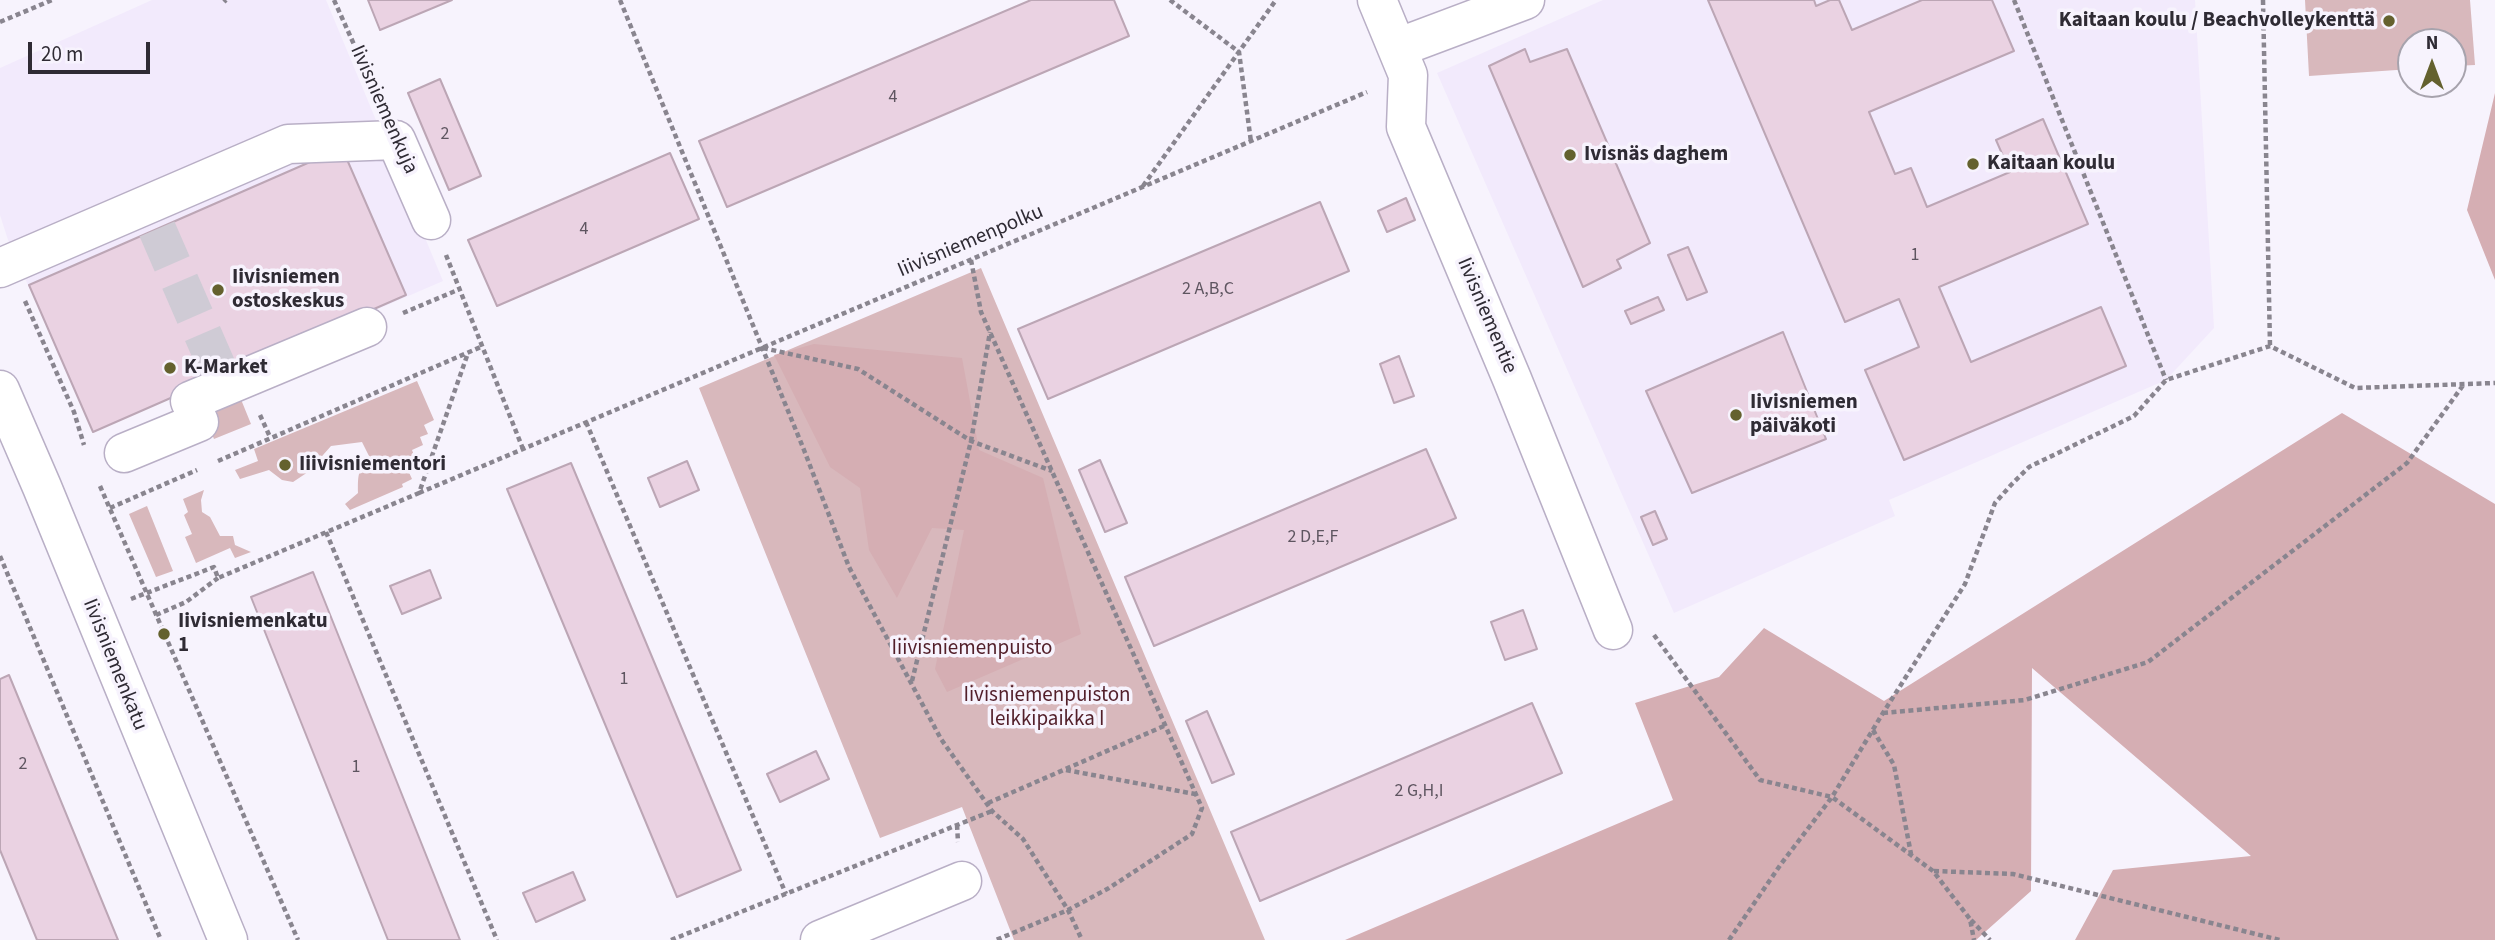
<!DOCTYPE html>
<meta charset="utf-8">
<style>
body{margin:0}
#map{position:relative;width:2495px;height:940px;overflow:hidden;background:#f7f3fd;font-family:"Source Sans 3",sans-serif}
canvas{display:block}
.north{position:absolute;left:2397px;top:28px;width:70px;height:70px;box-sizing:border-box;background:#f7f3fd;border:2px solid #a7a3ad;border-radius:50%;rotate:0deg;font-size:19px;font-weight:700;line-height:28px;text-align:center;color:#2f2b34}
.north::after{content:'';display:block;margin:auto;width:24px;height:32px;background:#64612e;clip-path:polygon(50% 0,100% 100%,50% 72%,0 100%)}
.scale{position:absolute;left:28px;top:42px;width:122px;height:32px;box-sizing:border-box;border:4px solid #2f2b34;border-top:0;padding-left:9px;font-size:21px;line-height:24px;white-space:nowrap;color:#2f2b34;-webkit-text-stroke:5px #f7f3fd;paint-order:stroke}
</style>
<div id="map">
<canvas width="2495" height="940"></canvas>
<div class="north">N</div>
<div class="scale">20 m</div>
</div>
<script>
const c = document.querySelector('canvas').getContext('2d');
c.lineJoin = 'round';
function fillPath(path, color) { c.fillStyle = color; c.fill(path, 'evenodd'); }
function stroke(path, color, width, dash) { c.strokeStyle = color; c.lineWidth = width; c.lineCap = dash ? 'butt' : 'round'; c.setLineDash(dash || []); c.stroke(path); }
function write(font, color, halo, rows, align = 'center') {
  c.font = font + ' "Source Sans 3",sans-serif'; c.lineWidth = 7; c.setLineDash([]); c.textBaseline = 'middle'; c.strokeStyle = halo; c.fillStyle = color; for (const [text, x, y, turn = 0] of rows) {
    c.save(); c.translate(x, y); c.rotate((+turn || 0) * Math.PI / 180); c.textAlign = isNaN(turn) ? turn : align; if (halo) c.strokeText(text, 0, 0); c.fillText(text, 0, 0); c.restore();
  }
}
fillPath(new Path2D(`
 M152,0H326L443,281L93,432L8,240L0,215V68Z
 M1603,0H2195L2214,328L2166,380L1889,500L1895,516L1674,613L1437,73Z`), '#f2eafc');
fillPath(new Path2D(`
 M2305,0H2470L2475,65L2453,66V42H2411V69L2309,76Z
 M981,268L1265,940H1014L962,807L880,838L699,388Z
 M417,381L434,420L424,425L428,434L420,437L423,445L412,450L417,463L407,468L412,479L402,484L403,487L350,510L345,504L358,493C358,478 357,468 370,458L362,442L331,446L308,472L293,482L282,480L269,470L240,479L235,470L258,461L254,449Z
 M240,397L251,424L214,439L203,412Z
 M204,490L201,500L202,512L210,517L220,536H233L235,545L251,552L235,558L230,548L196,563L185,537L192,534L184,515L188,512L183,499Z
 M147,506L173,571L156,577L129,514Z`), '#d8b8bc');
fillPath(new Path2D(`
 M2495,93V280L2467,210Z
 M814,344L962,358L979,450L1043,478L1081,634L947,692L935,669L964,530L932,528L897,598L869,550L860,488L830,467L774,355Z
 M2342,413L2495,504V940H2075L2113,870L2251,856L2032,668L2031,891L1976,940H1345L1673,800L1635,703L1719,677L1764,628L1884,701Z`), '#d5aeb3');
const building = new Path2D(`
 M368,0H452L380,30Z
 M1031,0H1114L1129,36L727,207L699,141Z
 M1708,0H1814L1816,6L1830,0H1839L1852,30L1922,0H1992L2014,51L1869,112L1895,174L1911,168L1927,207L2010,172L1996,140L2043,119L2088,224L1939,287L1971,362L2101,307L2126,366L1904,460L1865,370L1919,347L1899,299L1845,322Z
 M1525,49L1530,62L1567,49L1650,243L1617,260L1621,268L1583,287L1489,66Z
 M440,79L481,176L449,190L408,93Z
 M342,148L406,295L93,432L29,285Z
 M670,153L699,219L497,306L468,240Z
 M1406,198L1415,220L1387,232L1378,211Z
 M1320,202L1349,271L1048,399L1018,329Z
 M1688,247L1707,292L1687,300L1668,255Z
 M1658,297L1664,310L1631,324L1625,311Z
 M1783,332L1826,439L1692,493L1646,391Z
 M1399,356L1414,396L1394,403L1380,364Z
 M1426,449L1456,518L1154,646L1125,577Z
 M1100,460L1127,523L1105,532L1079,470Z
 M687,461L699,490L660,507L648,478Z
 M571,463L741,870L677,897L507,489Z
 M1655,511L1667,539L1653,545L1641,517Z
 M430,570L441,598L402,614L390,586Z
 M313,572L460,940H388L251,597Z
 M1523,610L1537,649L1505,660L1491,622Z
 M9,675L118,940H37L0,850V679Z
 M1532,703L1562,773L1260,901L1231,832Z
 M1207,711L1234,774L1212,783L1186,721Z
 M816,751L829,779L780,802L767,774Z
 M573,872L585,900L536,922L523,893Z`);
fillPath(building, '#ead2e2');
stroke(building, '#bca6b5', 2);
stroke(new Path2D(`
 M157,229L221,376`), '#cfcbd5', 38, [38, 19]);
const minor = new Path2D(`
 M1377,0L1408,75L1406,127L1512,379L1613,630
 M1397,48L1525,0
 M0,268L288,144L396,140L431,220
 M0,390L42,487L228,940
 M124,453L199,422L190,401L367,327
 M820,940L962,881`);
stroke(minor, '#b9afc6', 41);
stroke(new Path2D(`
 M334,0L379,100
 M620,0L804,450L849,567L941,739L992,811L1023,839L1068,910L1082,940
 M1170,0L1239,52L1251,142
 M2014,0L2166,380
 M2263,0L2270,346
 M224,2L226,0
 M0,22L52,0
 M1143,186L1276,0
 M446,255L523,449
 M971,260L981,312L1202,808L1192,834L1109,888L1068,910L996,940
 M25,301L74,412L84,445
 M403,313L460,289
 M763,348L858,369L971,441L1052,471
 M260,415L270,437
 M586,422L786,894
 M218,461L483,346
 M100,486L298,940
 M419,493L1367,92
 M110,508L197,470
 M326,532L497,940
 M0,556L161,940
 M131,599L214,567L218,578L419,493L468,353
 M156,615L186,602L218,578
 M1654,635L1760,780L1832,797L1911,855L1933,871L1970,919L1974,940
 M912,681L971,441L990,332
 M1883,713L2025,700L2148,662L2407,463L2464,384
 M1873,730L1894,765L1911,854
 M1066,770L1195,794
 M988,803L1164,726
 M957,825L958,842
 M1934,871L2013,874L2280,940
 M1971,920L1990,940
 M671,940L992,811
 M1729,940L1781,864L1832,797L1883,713L1965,584L1995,503L2011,485L2029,467L2134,416L2166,380L2270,346L2355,388L2495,383`), '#89858f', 4.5, [5, 3.5]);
stroke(minor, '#fff', 38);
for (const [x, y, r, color] of [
 [2389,21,7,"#64612e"],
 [1570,155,7,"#64612e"],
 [1973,164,7,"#64612e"],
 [218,290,7,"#64612e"],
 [170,368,7,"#64612e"],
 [1736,415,7,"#64612e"],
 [285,465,7,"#64612e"],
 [164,634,7,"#64612e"]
]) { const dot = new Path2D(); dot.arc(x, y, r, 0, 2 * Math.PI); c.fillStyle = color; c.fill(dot); stroke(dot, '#f7f3fd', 2.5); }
write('18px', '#5e5560', null, [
 ["4",893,98],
 ["2",445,135],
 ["4",584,230],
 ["1",1915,256],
 ["2 A,B,C",1208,290],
 ["2 D,E,F",1313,538],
 ["1",624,680],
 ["2",23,765],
 ["1",356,768],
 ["2 G,H,I",1419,792]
]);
write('bold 21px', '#2f2b34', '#f7f3fd', [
 ["Kaitaan koulu / Beachvolleykenttä",2375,21,"right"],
 ["Ivisnäs daghem",1584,155],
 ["Kaitaan koulu",1987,164],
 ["Iivisniemen",232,278],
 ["ostoskeskus",232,302],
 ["K-Market",184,368],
 ["Iivisniemen",1750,403],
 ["päiväkoti",1750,427],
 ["Iiivisniementori",299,465],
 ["Iivisniemenkatu",178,622],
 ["1",178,646]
], 'left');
write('21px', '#2f2b34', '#f7f3fd', [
 ["Iivisniemenkuja",383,110,66],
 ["Iiivisniemenpolku",971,242,-23],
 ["Iivisniementie",1486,316,67],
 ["Iivisniemenkatu",114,665,68]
]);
write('21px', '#521f2a', '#f7f3fd', [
 ["Iiivisniemenpuisto",972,649],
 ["Iivisniemenpuiston",1047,696],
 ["leikkipaikka I",1047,720]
]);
</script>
